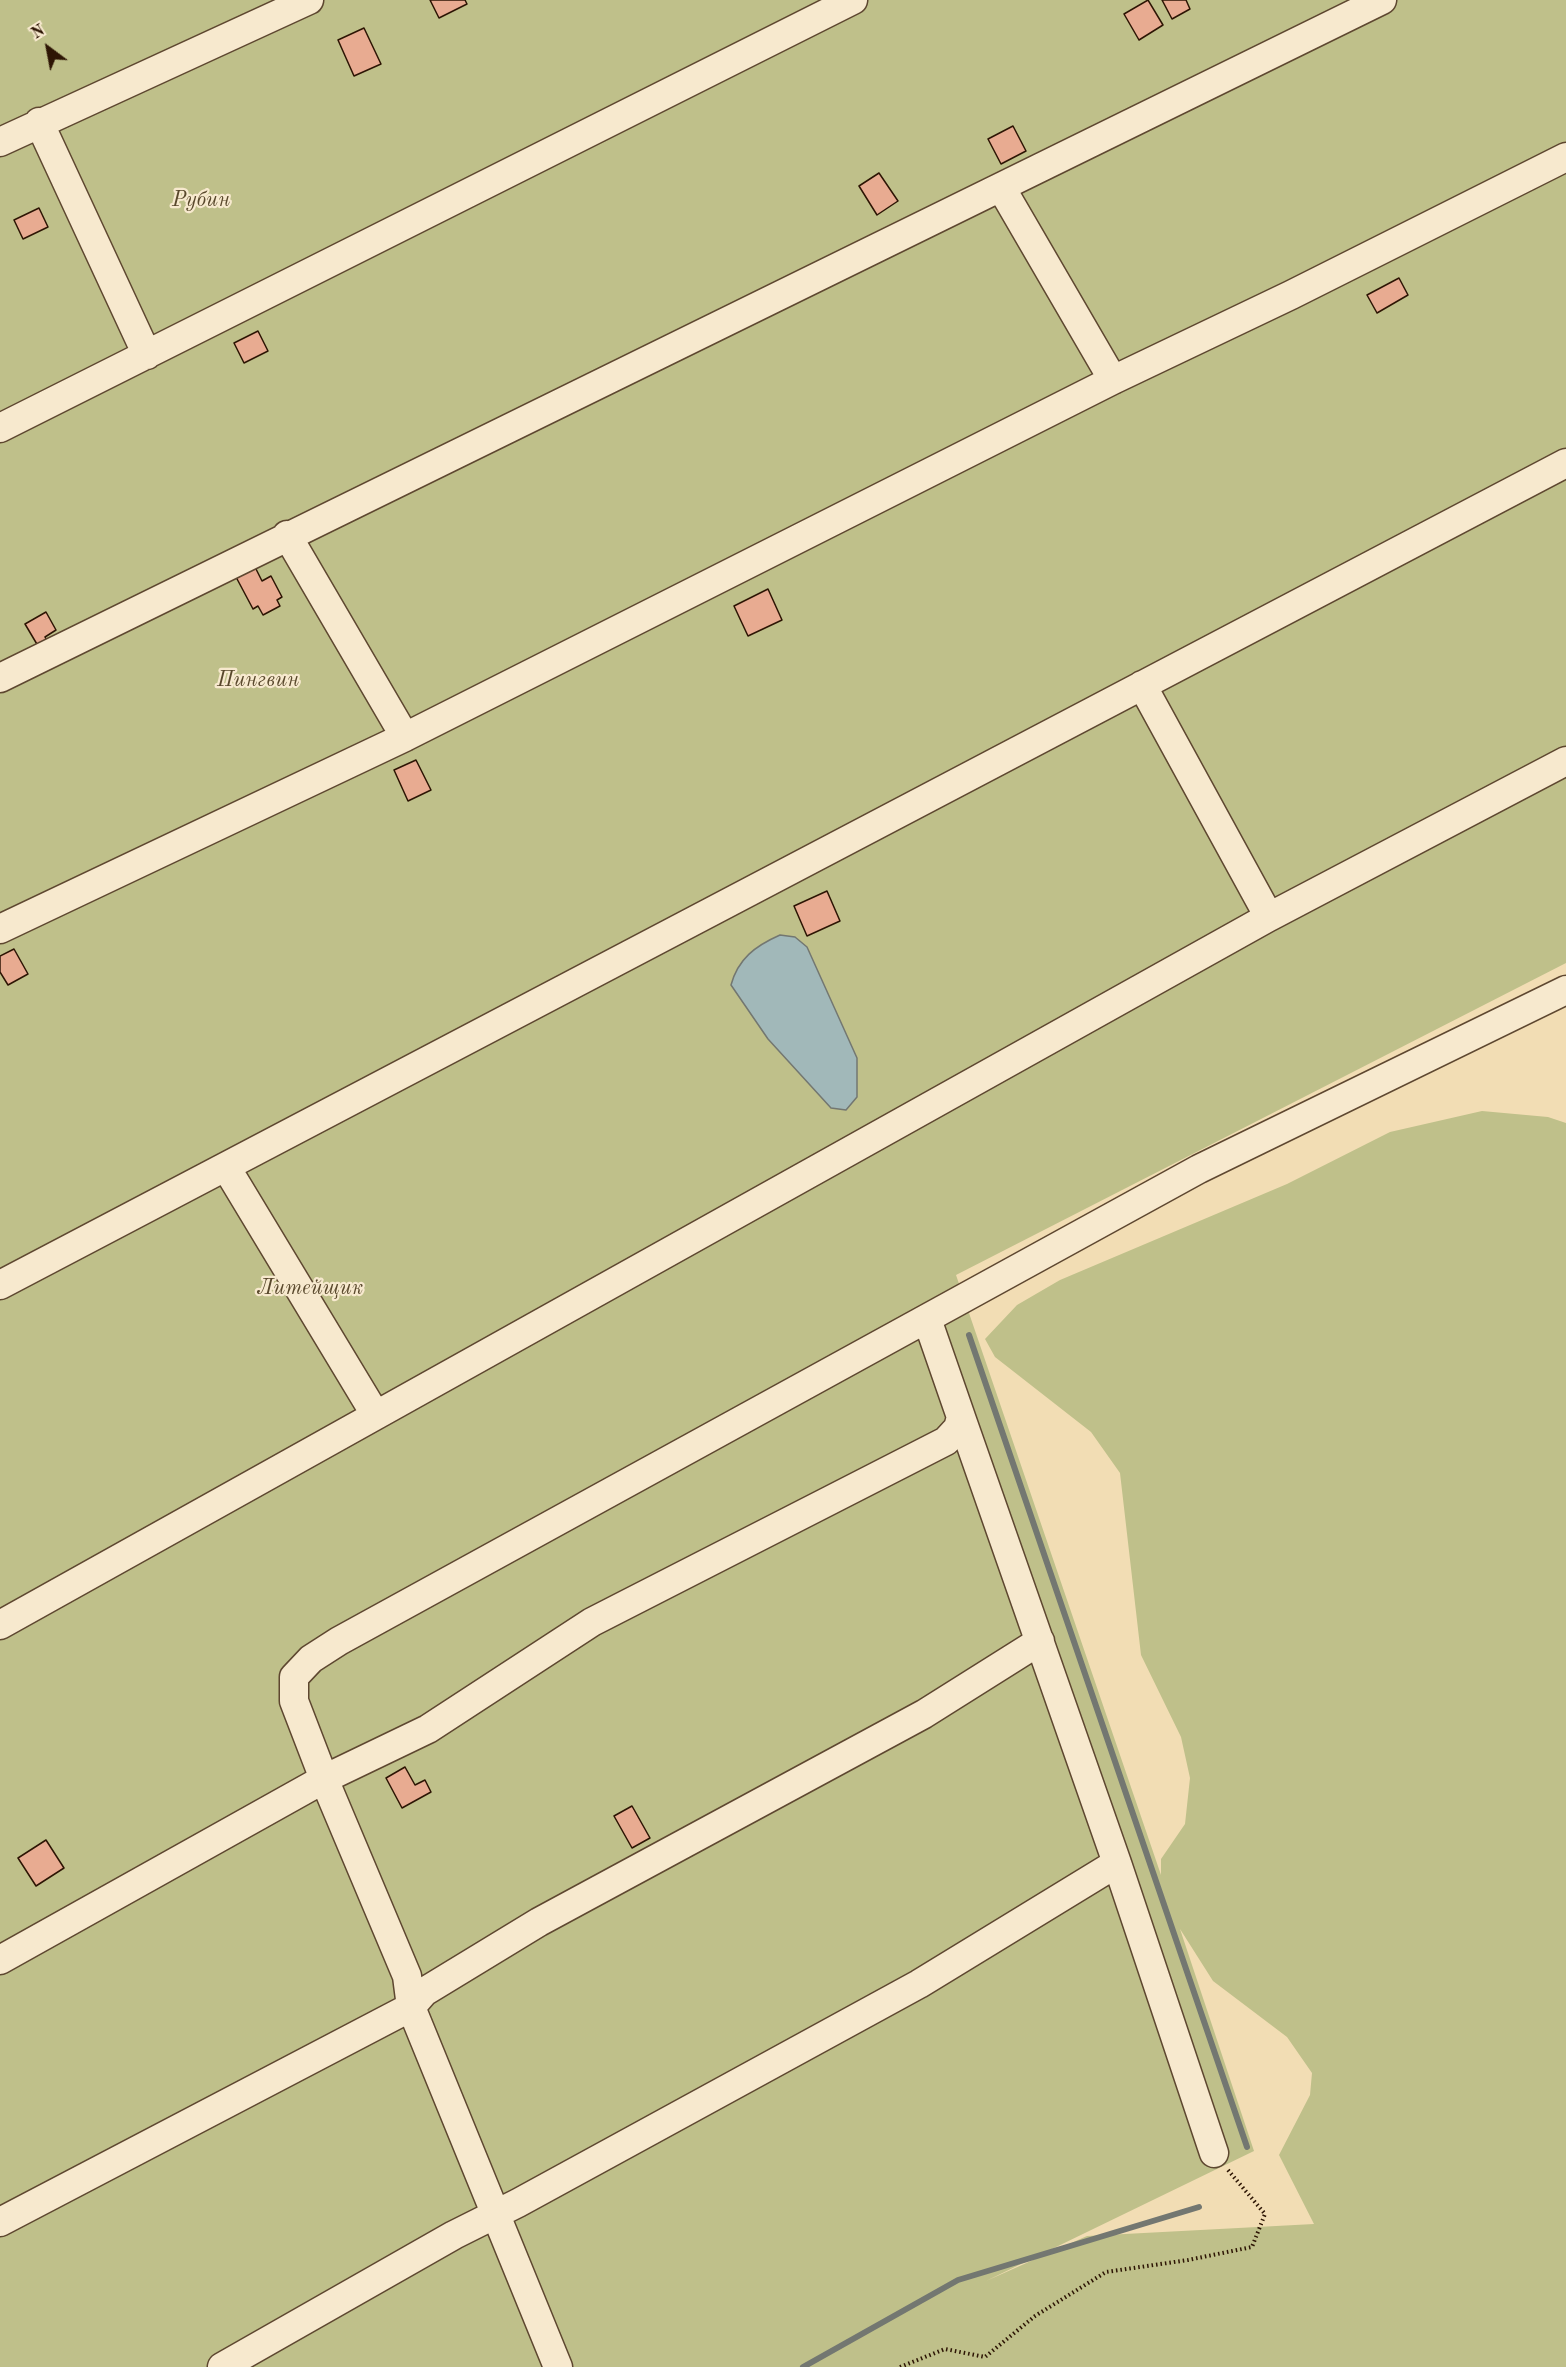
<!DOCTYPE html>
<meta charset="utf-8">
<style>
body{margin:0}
#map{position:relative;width:1566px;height:2367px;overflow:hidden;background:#f2ddb4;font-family:"Old Standard TT",serif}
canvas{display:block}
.north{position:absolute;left:18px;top:18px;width:60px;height:60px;-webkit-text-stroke:4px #f7e9ce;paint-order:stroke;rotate:328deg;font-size:16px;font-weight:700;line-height:24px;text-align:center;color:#2d1504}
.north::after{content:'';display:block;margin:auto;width:21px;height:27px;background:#2d1504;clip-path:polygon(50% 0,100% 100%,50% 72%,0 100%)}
</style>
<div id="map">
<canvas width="1566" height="2367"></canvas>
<div class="north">N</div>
</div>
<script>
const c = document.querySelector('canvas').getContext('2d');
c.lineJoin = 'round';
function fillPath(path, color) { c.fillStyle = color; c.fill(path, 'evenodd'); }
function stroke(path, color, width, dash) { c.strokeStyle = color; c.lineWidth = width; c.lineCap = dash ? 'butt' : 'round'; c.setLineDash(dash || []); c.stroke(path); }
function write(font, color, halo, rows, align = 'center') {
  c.font = font + ' "Old Standard TT",serif'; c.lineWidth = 4.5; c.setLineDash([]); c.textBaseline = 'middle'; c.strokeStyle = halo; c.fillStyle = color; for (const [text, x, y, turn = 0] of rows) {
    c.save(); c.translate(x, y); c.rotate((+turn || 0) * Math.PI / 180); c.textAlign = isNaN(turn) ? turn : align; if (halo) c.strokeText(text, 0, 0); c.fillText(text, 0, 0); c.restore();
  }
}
fillPath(new Path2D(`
 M0,0H1566V963L956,1275L1161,1875V1859L1185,1824L1190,1778L1181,1737L1141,1655L1120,1473L1091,1432L995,1357L985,1339L1017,1305L1060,1280L1287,1184L1390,1132L1482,1111L1548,1117L1566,1123V2367H0ZM1180,1929L1213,1981L1287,2037L1312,2073L1310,2095L1279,2155L1314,2224L1087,2236L986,2281L1254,2151Z`), '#bfc08a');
const water = new Path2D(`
 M780,935L795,937L807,947L857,1058V1097L846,1110L831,1108L768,1039L731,985C738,959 755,946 780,935Z`);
fillPath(water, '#a1b8b9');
stroke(water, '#737771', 1.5);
stroke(new Path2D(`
 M969,1335L1247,2147
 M803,2367L958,2280L1199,2207`), '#737771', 6);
const building = new Path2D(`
 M430,0H465L467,4L439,18Z
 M1148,0L1163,25L1139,40L1124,14Z
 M1162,0H1186L1190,9L1172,19Z
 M364,28L381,64L354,76L338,40Z
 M1013,126L1026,151L1001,164L988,139Z
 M879,173L898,201L877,215L859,186Z
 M39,208L48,227L23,239L14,220Z
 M1399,278L1408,295L1377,313L1367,295Z
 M258,331L268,351L244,363L234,343Z
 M255,567L262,581L271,576L282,597L277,600L280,606L263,615L258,606L253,609L236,577Z
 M768,589L782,620L748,636L734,606Z
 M46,612L56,630L45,637L50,646L41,651L25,624Z
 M416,760L431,790L408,801L394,770Z
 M827,891L840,921L807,936L794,906Z
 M14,949L28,974L8,985L0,972V956Z
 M405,1767L415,1785L425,1780L431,1792L402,1808L386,1778Z
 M632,1806L650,1838L632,1848L614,1816Z
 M46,1840L64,1868L36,1886L18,1858Z`);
fillPath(building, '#e8ab91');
stroke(building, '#2d1504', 1.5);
const minor = new Path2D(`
 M39,122L147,355
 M0,142L309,0
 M1002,189L1113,380
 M0,428L853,0
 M287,535L405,737
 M0,678C459,449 922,228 1382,0
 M1142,685L1269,917
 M0,929L405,737L1113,380L1291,295L1566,157
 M226,1167L375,1414
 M0,1285L1566,463
 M961,1417L1117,1863L1214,2153
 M0,1625L1269,917L1566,761
 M0,1960L324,1779L428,1729L592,1622L946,1441L958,1428L961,1417L927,1319
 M0,2222L411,2007L424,1992L539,1922L924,1714L1040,1641
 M222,2367L454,2235L518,2203L919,1984L1117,1863
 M558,2367L411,2007L407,1976L324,1779L294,1701V1677L311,1659L339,1641L1199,1169L1566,990`);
stroke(minor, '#5e4730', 31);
stroke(new Path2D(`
 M900,2367L945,2349L985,2357L1035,2316L1106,2272L1188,2260L1252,2247L1265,2214L1228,2170`), '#2d1504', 4, [1.5, 3]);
stroke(minor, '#f7e9ce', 28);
write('italic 21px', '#59482c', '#f7e9ce', [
 ["Рубин",201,200],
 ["Пингвин",258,680],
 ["Литейщик",310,1288]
]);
</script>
